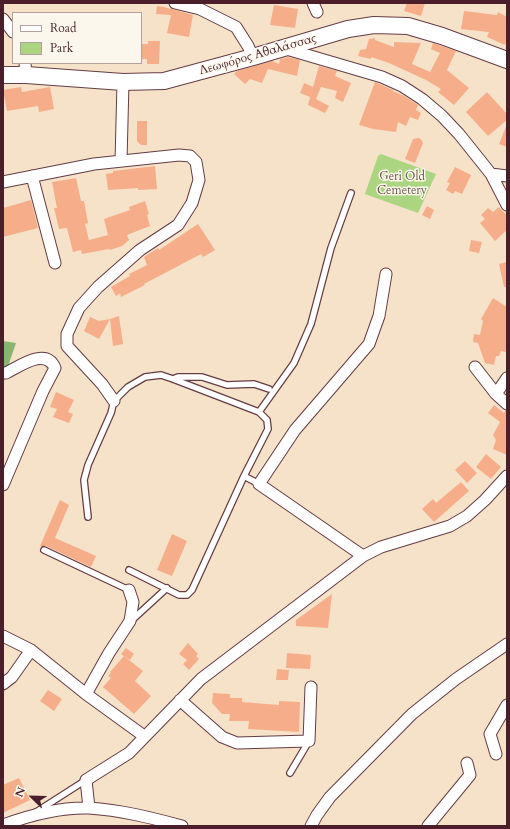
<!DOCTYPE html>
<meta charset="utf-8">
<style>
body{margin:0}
#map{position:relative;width:510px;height:829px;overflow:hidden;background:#f5e2c9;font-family:Cardo,serif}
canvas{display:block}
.frame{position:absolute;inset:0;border:4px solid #4a1f2b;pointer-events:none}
.legend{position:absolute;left:12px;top:12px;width:130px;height:52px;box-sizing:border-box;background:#fbf7ec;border:1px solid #b4a19f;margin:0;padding:5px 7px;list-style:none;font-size:12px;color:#4a1f2b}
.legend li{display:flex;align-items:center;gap:8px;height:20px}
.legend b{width:20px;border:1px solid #b4a19f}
.north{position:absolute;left:12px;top:777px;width:40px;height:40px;-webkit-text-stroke:3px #fbf7ec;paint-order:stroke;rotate:293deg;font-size:11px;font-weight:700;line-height:16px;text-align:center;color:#4a1f2b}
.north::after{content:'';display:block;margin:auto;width:14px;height:18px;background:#4a1f2b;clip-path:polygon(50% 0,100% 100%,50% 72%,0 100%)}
</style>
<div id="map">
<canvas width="510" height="829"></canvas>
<div class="frame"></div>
<ul class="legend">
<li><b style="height:5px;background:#fff"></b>Road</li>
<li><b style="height:11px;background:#abd580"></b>Park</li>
</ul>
<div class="north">N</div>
</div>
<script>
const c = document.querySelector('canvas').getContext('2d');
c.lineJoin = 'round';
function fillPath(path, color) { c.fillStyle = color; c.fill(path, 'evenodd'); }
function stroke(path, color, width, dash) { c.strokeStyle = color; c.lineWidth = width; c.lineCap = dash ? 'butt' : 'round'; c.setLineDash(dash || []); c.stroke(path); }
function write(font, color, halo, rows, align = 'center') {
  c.font = font + ' Cardo,serif'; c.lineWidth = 3; c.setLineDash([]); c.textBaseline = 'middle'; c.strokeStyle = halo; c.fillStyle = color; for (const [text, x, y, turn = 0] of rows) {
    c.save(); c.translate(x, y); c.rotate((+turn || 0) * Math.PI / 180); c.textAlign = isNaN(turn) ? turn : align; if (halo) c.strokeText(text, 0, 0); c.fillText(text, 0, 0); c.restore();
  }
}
fillPath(new Path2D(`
 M381,154L436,174L418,213L365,194L378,156Z`), '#abd580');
fillPath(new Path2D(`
 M3,341L16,343L3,381Z`), '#88b66e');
fillPath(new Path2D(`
 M407,3H425L421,16L404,11Z
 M274,5L298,9L295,28L270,25Z
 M157,6L164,7L193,15L189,37L167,33L171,15L156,14Z
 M464,11L497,15L498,12L507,17V40L505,45L487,37L489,32L461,29Z
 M375,38V40L394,47V42L421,43L412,64L430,72L440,53L431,49L433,43L456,51L447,70L469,88L454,105L438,92L441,89L426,80L389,63L371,57V59L358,56L360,50L366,49L369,39Z
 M148,41H160L159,64H147V59H141V44H148Z
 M288,57L300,60L297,76L268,69L262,83L250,79L245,84L234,74L237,71L272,61L279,64L280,59Z
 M319,66L337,71L335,76L351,83L343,102L335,98L337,91L321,87L316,99L329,106L325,113L308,105L310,97L300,93L304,83L313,87Z
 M375,82L393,90V91L404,96L418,105L416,110L421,113L418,120L410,117L406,126L398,122L396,132L373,129L359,125Z
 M21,87L22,92L50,87L54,109L39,112L38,106L7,111L3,90Z
 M487,92L507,114V120L488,136L466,112Z
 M137,121H147V145H141L137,141Z
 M507,124V147L499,144Z
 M418,138L421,139L423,143L415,163L405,159L413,139Z
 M155,166L157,189L138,190V188L108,190L106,174L113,173V171Z
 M455,167L471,175L462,194L455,191L453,194L446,190L450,183L447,182Z
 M76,178L81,201H84L88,223L85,224L89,240L108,235L104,219L130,210L129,207L145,201L149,214L147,215L150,226L127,235L129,240L122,246L110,250L109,249L82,254L81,250L73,252L67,228L59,229L54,208H57L52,182Z
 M31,200L38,228L3,237V208Z
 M427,206L434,210L430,219L422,215Z
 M499,207L507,216V230L495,241L480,223L485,219L481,215L488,208L493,212Z
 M198,224L215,250L203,257L201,254L144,284L145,285L121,297L120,293L116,296L111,287L130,276L129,274L147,265L144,257L158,248L159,250Z
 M471,240L482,242L479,253L469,251Z
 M507,262V287H504L499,264Z
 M493,298L507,307L506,352L501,351L499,356H496L494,365L485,363L478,343L473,342L474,334L480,335L483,321L481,319Z
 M119,316L123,344L113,346L110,319Z
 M90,317L99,321L110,319L99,339L84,331Z
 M56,392L74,400L68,412L73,414L69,423L53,417L57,409L50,407Z
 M494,405L504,413L505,411H507V455L493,449L496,440L493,435L500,422L488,413Z
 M486,454L501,467L491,479L476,467Z
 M465,461L477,473L467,483L455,470Z
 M461,482L469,491L434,522L422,509L433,499L436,503Z
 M60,500L69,505L55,538L96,556L91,567L46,546H40Z
 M172,534L187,541L172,576L157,570Z
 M332,594L328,628L296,626V620Z
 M188,643L198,654L196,656L199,659L189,670L183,664L187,660L179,654Z
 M126,648L134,654L130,660L121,654Z
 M287,653L311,655L310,669L286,668Z
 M124,656L143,671L135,681L151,696L134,714L103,687L111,678L108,676L111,673L110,672Z
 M277,669L289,670L288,680H276Z
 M48,690L62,699L54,711L40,701Z
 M213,693L230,694V698H242V702L279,705V701L300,702L299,732L248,729L249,721H229L230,714H222L212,703Z
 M19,778L30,800L3,813V785Z`), '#f6ae8a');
const service = new Path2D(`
 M173,379L178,377H202L227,385L254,384L269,389
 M259,412L294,363L311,324L331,248L351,193
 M244,476L259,484
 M88,517L84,480L88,465L111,413L114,401L128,387L145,377L161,375L173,379L259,412L267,420L268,429L244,476L192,590L187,595H179L129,570
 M44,550L129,590
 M132,620L167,588
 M290,773L309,741
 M36,812L86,780`);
const minor = new Path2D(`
 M175,3L200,9L236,27L248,46L253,57
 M313,3L317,12
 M3,19L13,32
 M283,48L382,77L402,86L422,99L442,116L459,134L491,174L507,205
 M25,63L26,75
 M121,161L123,82
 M491,174L507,176
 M32,176L55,263
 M3,182L94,164L179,155L190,156L196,162L199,180L192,203L178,225L140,250L98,287L79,308L67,334V346L102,384L114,401
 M475,367L496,394L507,404
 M3,373H6C20,366 46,347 55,368L43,391L3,485
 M496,394L507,378
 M363,556L259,484L295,430L369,344L379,316L386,274
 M3,636L31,650L86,694L144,736
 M3,684L12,677L31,650
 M86,694L109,653L130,621L133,602L129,590
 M180,700L222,737L237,743L309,741L311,687
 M496,754L490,734L507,705
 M89,808L86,780L129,753L201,679L363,556L381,547L450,526L467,516L485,500L507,476
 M3,825C30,815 60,807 89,808C121,810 152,818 182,826
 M311,826L317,815L330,797L412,714L456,679L507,644
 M428,826L470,775L467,763`);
const secondary = new Path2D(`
 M3,75H26L123,82L164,81L253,57L348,29L374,25L408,26L442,36L507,60`);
stroke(service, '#643c43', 8);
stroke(minor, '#643c43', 13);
stroke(secondary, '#643c43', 18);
stroke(service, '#fff', 5.5);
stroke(minor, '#fff', 11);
stroke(secondary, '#fff', 16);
write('12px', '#4a1f2b', '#fbf7ec', [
 ["Λεωφόρος Αθαλάσσας",258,55,-16]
]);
write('12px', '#675644', '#fbf7ec', [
 ["Geri Old",402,177],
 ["Cemetery",402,191]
]);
</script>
